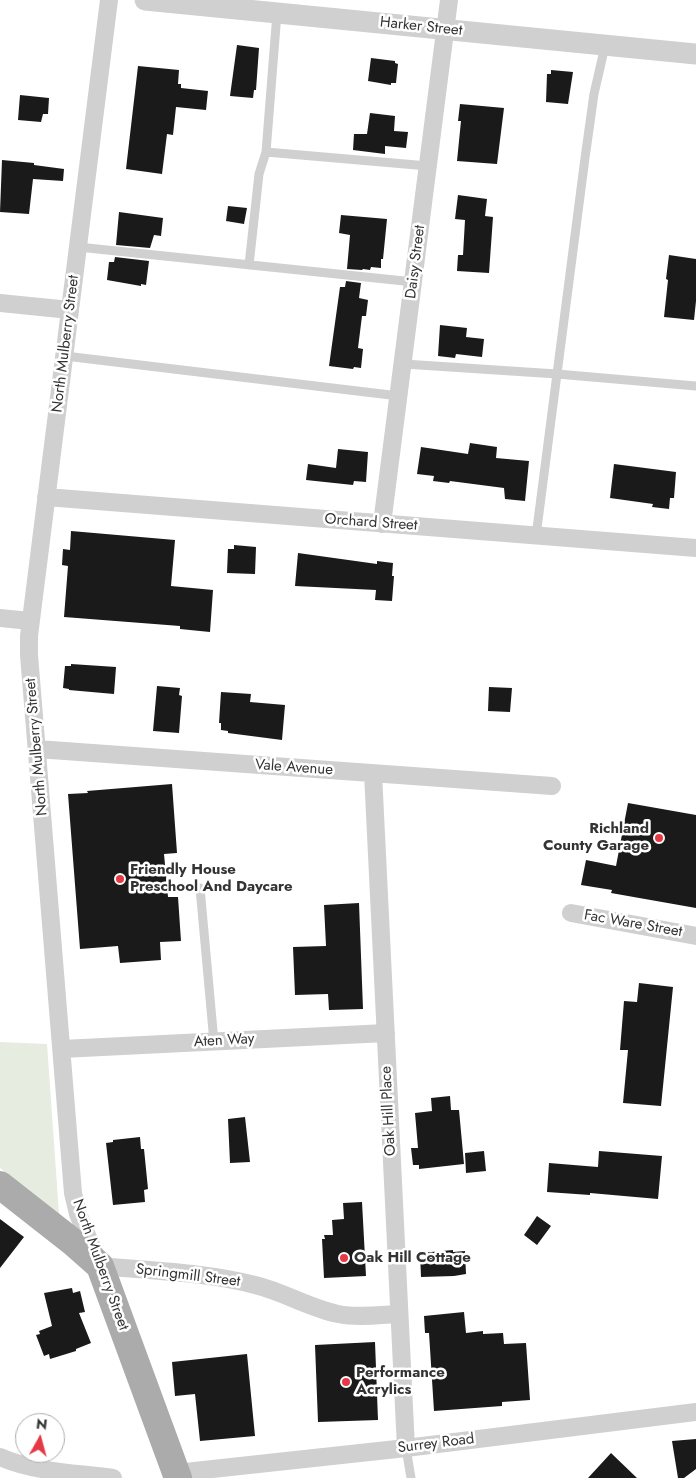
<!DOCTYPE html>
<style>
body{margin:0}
#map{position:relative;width:696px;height:1478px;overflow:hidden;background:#fff;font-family:Jost,sans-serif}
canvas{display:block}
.north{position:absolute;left:15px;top:1413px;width:50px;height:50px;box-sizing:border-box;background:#fff;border:1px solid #adadad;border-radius:50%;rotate:7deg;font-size:14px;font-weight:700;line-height:20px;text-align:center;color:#333}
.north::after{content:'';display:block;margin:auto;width:18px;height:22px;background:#e63946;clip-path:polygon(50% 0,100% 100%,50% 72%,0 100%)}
</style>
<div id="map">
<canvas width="696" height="1478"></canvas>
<div class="north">N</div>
</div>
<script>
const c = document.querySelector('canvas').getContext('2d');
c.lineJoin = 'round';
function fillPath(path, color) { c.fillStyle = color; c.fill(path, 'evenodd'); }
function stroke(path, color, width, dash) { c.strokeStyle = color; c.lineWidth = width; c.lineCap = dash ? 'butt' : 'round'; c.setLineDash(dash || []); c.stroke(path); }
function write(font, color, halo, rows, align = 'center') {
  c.font = font + ' Jost,sans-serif'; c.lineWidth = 5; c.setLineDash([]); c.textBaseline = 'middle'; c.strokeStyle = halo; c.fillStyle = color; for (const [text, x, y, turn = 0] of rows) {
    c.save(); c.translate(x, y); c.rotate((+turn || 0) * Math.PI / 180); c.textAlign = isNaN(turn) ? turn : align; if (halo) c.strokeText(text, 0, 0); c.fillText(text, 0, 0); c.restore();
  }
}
fillPath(new Path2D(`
 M0,1042L47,1044L59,1214L0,1168Z`), '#e6ecdf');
fillPath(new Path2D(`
 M237,45L259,48L256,90H254L253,98L230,96Z
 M371,58L395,61V63L398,64L396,83H391V85L368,81Z
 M138,66L179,70L178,84H181V88L208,91L206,110L176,107L173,135L167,134L162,174L126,169Z
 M551,70L573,72L568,104L546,102L547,74H551Z
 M20,95L49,98L48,114H43L41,122L18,120Z
 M460,104L504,108L497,164L457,161L461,121H458Z
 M370,113L395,116L394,131L408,132L406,148L385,146V154L353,150L354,134H367Z
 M2,160L34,163V165L64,169L63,181L33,179L29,214L0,212Z
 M458,195L487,199L485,216L493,217L489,273L457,271L458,255H463L465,220L455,219Z
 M228,206L247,208L244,224L226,221Z
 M119,212L163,218L161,236L154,235L150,248L116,245Z
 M341,215L387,219L383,259H381V268L371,267L370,270L363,269L362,270L347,269L350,235L339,233Z
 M669,255L696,259V301L694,320L664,317L668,280L666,279Z
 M115,257L149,261L146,285L141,284V286L107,280L109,262H114Z
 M346,281L361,283L359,298L368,300L366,316H362L358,348L363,349L361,368L354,367L353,369L329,366L340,287H345Z
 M440,325L467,328L466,337L484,339L482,357L456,354L455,358L438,356Z
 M470,443L497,447L496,458L529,461L525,501L505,499L504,488L450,481L449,483L433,481L434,476L417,474L421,447L468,454Z
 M338,449L368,452L366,482L354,481L353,485L306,480L308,464L336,468Z
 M614,464L676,472L674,498H670L669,509L652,507L653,504L610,498Z
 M71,531L175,540L171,586L213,590L210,632L180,629V626L64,617L68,566L62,565L63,549L70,550Z
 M234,545L256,547L255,574L227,573L228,549H234Z
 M298,553L377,564V561L393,563L392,576H394L392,601L375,600L376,590L295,586Z
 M71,664L116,667L114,694L69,690V689L63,688L65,666H71Z
 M157,686L180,688L179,695L182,696L179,733L153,731Z
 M489,687L512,688L510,712L488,711Z
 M221,692L251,694L250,702L285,705L282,740L228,733V731L221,730V723H219Z
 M172,784L177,853L164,854L168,897H178L181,941L160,942L161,960L120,963L118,946L80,949L68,794L88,793L87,791Z
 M628,803L696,815V908L611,893L612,890L581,885L586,860L616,866Z
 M359,903L363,1009L329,1010L328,994L295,995L293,947L326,946L324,905Z
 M639,983L673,987L661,1106L623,1103L628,1050H620L624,1001L637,1002Z
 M450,1096L451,1110H459L464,1164L419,1169V1165H413L411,1148H418L415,1113L432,1111L431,1098Z
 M245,1117L250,1162L230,1163L228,1119Z
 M140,1137L141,1149H144L148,1189L144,1190L145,1202L113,1205L106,1143L113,1142V1140Z
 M484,1151L486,1171L466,1173L465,1153Z
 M599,1151L662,1156L658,1199L590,1193V1195L547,1192L549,1163L598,1167Z
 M362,1202L366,1276L324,1278L322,1239H325L324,1235H333L332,1220L344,1219L343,1203Z
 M537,1216L551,1226L537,1245L524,1235Z
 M0,1219L24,1237L0,1268Z
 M453,1250V1252L465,1251L466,1274L454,1276L421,1277L420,1253Z
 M72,1288L73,1293L80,1291L85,1312L79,1313L91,1343L76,1349V1351L50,1359L49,1354L44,1356L36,1335L40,1334L39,1331L52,1326L44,1293Z
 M464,1312L466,1333L483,1331V1334L503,1333L504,1344L526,1343L530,1400L502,1402V1406L434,1411L429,1333H425L424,1316Z
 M375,1342L378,1420L318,1422L315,1345Z
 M247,1354L255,1436L200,1441L195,1394L175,1396L172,1362Z
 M696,1439V1469L684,1478H678L672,1441Z
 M611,1453L637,1478H588Z`), '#1a1a1a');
stroke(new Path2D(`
 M266,152L277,13
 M78,247L414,282
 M249,265L259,174L266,152L428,166
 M65,356L399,396
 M404,364L557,374L696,386
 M536,536L585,158L594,94L605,46
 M200,888L214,1042
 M406,1448L411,1478`), '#d0d0d0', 9);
stroke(new Path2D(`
 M109,0L29,636V655L73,1193L78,1214L100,1266C151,1271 205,1272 255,1285C284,1292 309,1308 338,1314C358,1318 379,1315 399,1314
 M0,303L70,310
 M46,497L696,548
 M382,524L449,0
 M0,618L30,621
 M37,749L552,786
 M373,773L406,1448
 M571,913L696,936
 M62,1049L386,1033
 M0,1457C33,1472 77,1473 113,1478
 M176,1473L406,1448L696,1412`), '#d0d0d0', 18);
stroke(new Path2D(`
 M145,0L696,54`), '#d0d0d0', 21);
stroke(new Path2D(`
 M0,1185L74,1243L100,1266L178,1478`), '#ababab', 28);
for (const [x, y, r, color] of [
 [659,838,5,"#e63946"],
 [120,879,5,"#e63946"],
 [344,1258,5,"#e63946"],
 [346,1382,5,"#e63946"]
]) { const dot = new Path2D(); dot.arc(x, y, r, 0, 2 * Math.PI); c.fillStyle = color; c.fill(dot); stroke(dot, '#fff', 2); }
write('15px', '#333', '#fff', [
 ["Harker Street",421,27,6],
 ["Daisy Street",416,262,-83],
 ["North Mulberry Street",66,344,-83],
 ["Orchard Street",371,523,4],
 ["North Mulberry Street",37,747,-95],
 ["Vale Avenue",294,768,4],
 ["Fac Ware Street",633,924,10],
 ["Aten Way",224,1041,-3],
 ["Oak Hill Place",389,1111,-93],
 ["North Mulberry Street",100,1265,70],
 ["Springmill Street",188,1276,7],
 ["Surrey Road",436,1444,-7]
]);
write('bold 15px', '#333', '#fff', [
 ["Richland",649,829,"right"],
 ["County Garage",649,846,"right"],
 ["Friendly House",130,870],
 ["Preschool And Daycare",130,887],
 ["Oak Hill Cottage",354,1258],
 ["Performance",356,1373],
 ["Acrylics",356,1390]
], 'left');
</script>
